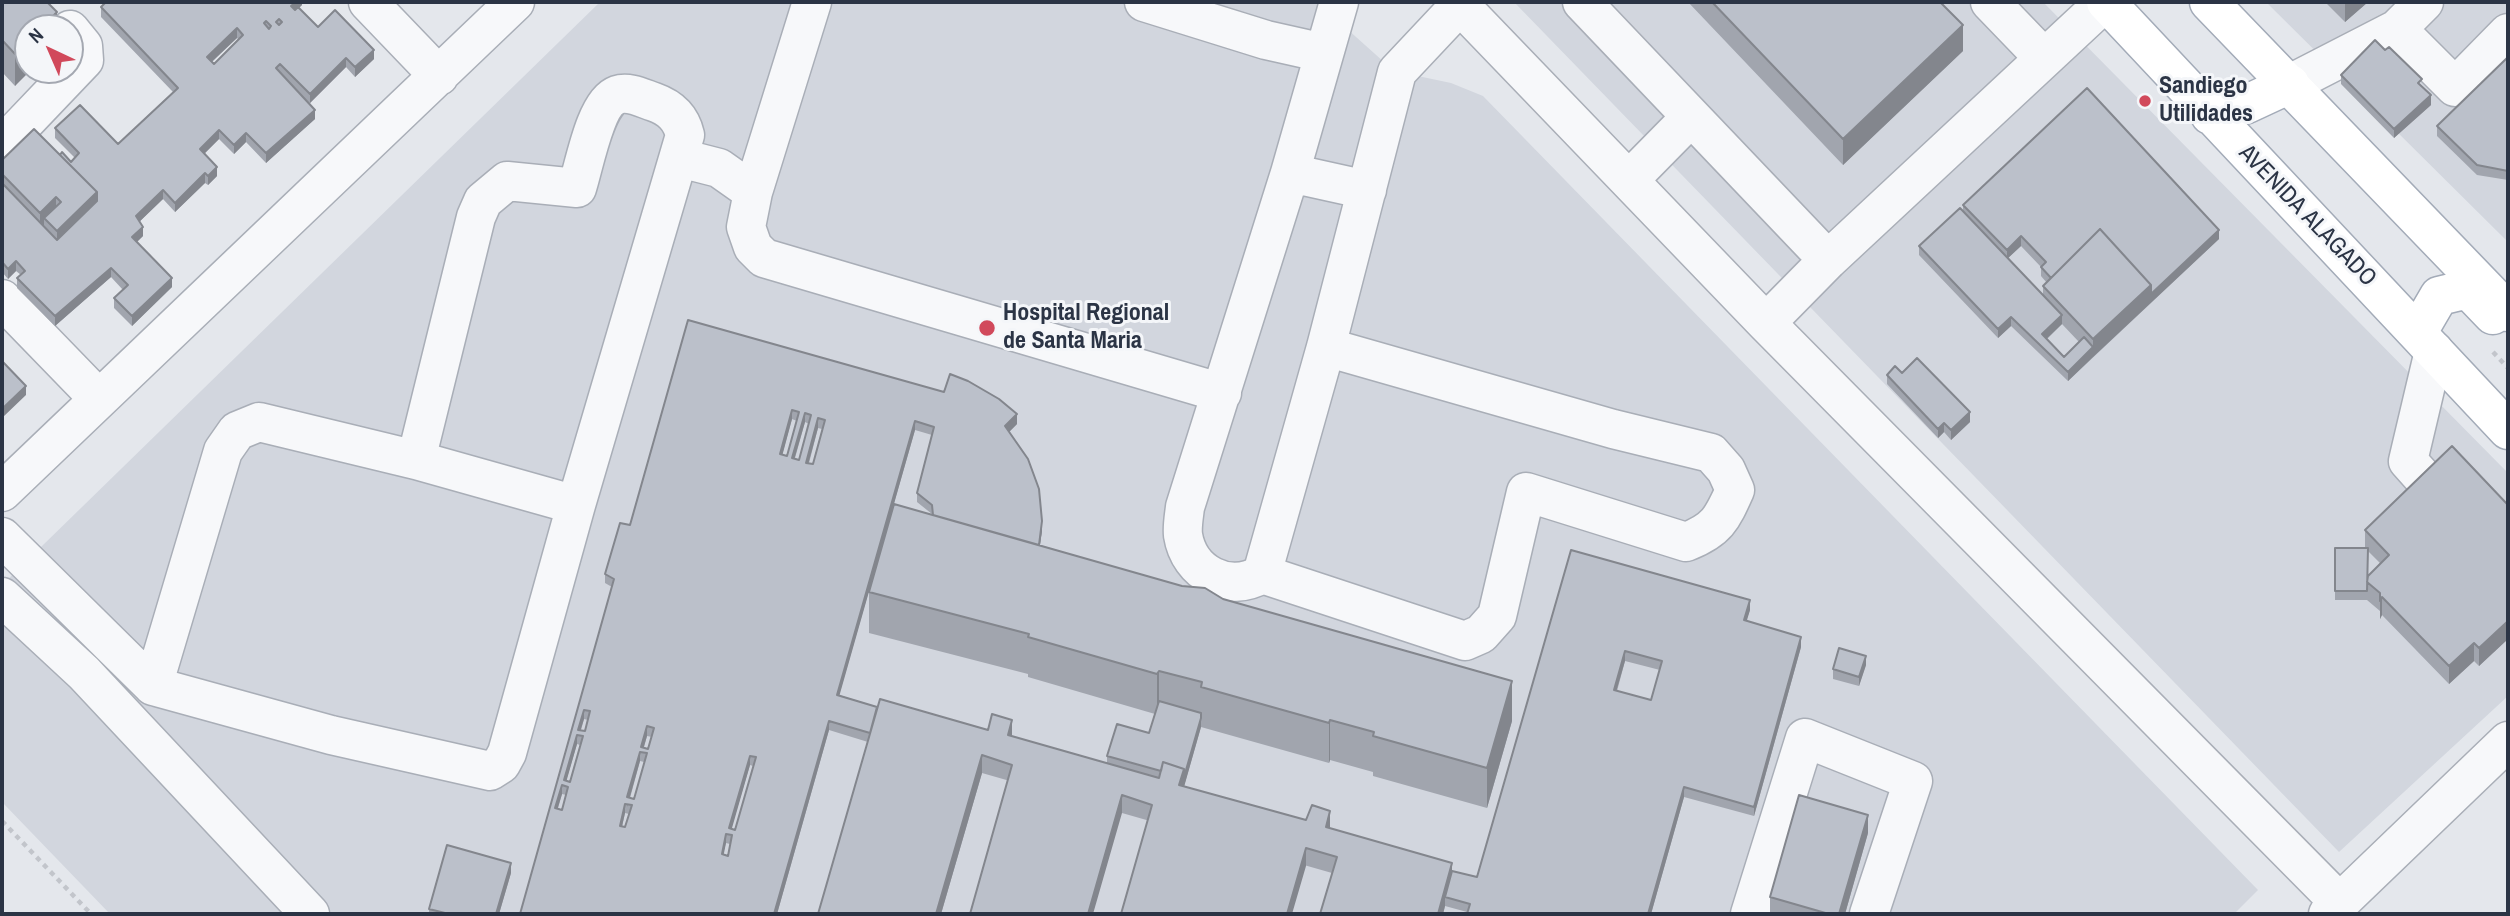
<!DOCTYPE html>
<style>
body{margin:0}
#map{position:relative;width:2510px;height:916px;overflow:hidden;background:#e4e7ec;font-family:"Archivo Narrow",sans-serif}
canvas{display:block}
.frame{position:absolute;inset:0;border:4px solid #2b3445;pointer-events:none}
.north{position:absolute;left:14px;top:14px;width:70px;height:70px;box-sizing:border-box;background:#f4f6f9;border:2px solid #a4a8b1;border-radius:50%;rotate:316deg;font-size:19px;font-weight:700;line-height:28px;text-align:center;color:#2b3445}
.north::after{content:'';display:block;margin:auto;width:24px;height:32px;background:#d1495b;clip-path:polygon(50% 0,100% 100%,50% 72%,0 100%)}
</style>
<div id="map">
<canvas width="2510" height="916"></canvas>
<div class="frame"></div>
<div class="north">N</div>
</div>
<script>
const c = document.querySelector('canvas').getContext('2d');
c.lineJoin = 'round';
function fillPath(path, color) { c.fillStyle = color; c.fill(path, 'evenodd'); }
function stroke(path, color, width, dash) { c.strokeStyle = color; c.lineWidth = width; c.lineCap = dash ? 'butt' : 'round'; c.setLineDash(dash || []); c.stroke(path); }
function write(font, color, halo, rows, align = 'center') {
  c.font = font + ' "Archivo Narrow",sans-serif'; c.lineWidth = 6; c.setLineDash([]); c.textBaseline = 'middle'; c.strokeStyle = halo; c.fillStyle = color; for (const [text, x, y, turn = 0] of rows) {
    c.save(); c.translate(x, y); c.rotate((+turn || 0) * Math.PI / 180); c.textAlign = isNaN(turn) ? turn : align; if (halo) c.strokeText(text, 0, 0); c.fillText(text, 0, 0); c.restore();
  }
}
fillPath(new Path2D(`
 M600,2H1317L1394,71L1451,83L1483,96L2258,890L2234,914H110L2,802V585Z
 M1514,2H2043L2508,473V696L2339,852Z
 M2266,2H2508V242Z`), '#d2d6de');
const minor = new Path2D(`
 M368,2L439,76
 M812,2L753,192L746,227L753,247L764,258L1222,393
 M1144,2L1266,40L1324,53
 M1339,2L1290,173L1185,507C1184,516 1182,526 1183,535C1189,573 1228,594 1262,574L1326,347L1397,72L1460,5
 M1457,2L1766,323L2340,903
 M1582,2L1828,260
 M1990,2L2044,58
 M2397,29L2455,87L2508,33
 M2290,84L2397,29L2424,2
 M2,146L84,60L83,46L70,30
 M680,158L719,168L753,192
 M1290,173L1367,190
 M1629,180L1691,117
 M2,299L99,399
 M1766,323L1828,260L2105,2
 M2434,351L2408,461L2508,573
 M416,460L476,217L483,201L507,181L577,188C584,167 595,103 617,95C629,91 642,98 654,102C671,108 681,118 685,135L576,505L507,753L501,764L490,771L331,735L153,686L223,451L237,431L259,422L416,460L576,505
 M2,492L515,2
 M2,537L153,686
 M1262,574L1465,641L1481,634L1497,616L1526,492L1686,542C1717,530 1722,519 1735,490L1726,470L1711,453L1613,429L1326,347
 M2,597L84,673L310,914
 M1750,914L1805,738L1913,781L1869,914
 M2328,914L2508,741`);
const major = new Path2D(`
 M2106,2L2508,430
 M2209,2L2508,312
 M2210,115L2247,104L2290,84
 M2418,332L2439,296L2468,289L2493,315`);
stroke(minor, '#a9aeb7', 41);
stroke(major, '#a3abb8', 41);
stroke(new Path2D(`
 M2493,352L2508,368
 M2,821L91,914`), '#c2c5cb', 4.5, [5, 5]);
stroke(minor, '#f7f8fa', 38);
stroke(major, '#fff', 38);
fillPath(new Path2D(`
 M2,2L57,28L15,86L2,72Z
 M302,2V5L299,8L318,27L374,59L355,77L346,67L310,103L315,119L266,163L246,142L234,154L219,139L205,153L217,176L208,185L205,183L175,212L163,199L139,222L143,236L136,242L172,287L132,326L114,308V298L123,290L111,277L55,326L17,288V278L21,275L16,271L8,279L2,272V160L60,155L71,162L75,158L55,138V128L118,144L173,92L101,17V7ZM237,38L238,39L214,64L212,62Z
 M1688,2H1940L1963,51L1843,165Z
 M2325,2H2368L2345,22Z
 M2508,57V180L2477,175L2437,136V126Z
 M2341,75L2422,86L2431,105L2394,138L2341,84Z
 M1963,205L2219,239L2068,381L2011,326L1998,338L1919,255V246L1963,211ZM2021,246L2041,267V276L2047,283L2043,286V295L2008,258ZM2062,324L2079,342L2064,357L2047,339Z
 M688,320L1017,424L1009,432L1042,531L1040,545L1223,599L1512,721L1487,808L1373,776V772L1330,760L1329,763L1201,727L1184,786L1330,828L1452,871L1477,877L1571,550L1750,610L1746,621L1801,647L1754,816L1684,797L1651,914H1467V912L1445,906L1443,914H1320L1332,873L982,773L941,914H818L868,742L829,730L777,914H520L612,587L605,583V574L630,525ZM792,419L797,421L787,456L782,455ZM805,422L809,424L799,460L795,458ZM818,428L822,429L813,464L809,463ZM915,430L932,435L917,493V502L932,514L869,592V633L1028,674V677L1155,714L1149,733L1107,756V764L1012,736L878,707L839,695ZM1625,661L1660,670L1651,700L1617,691ZM584,719L588,720L585,731L581,730ZM647,736L652,737L648,749L644,747ZM577,744L580,745L570,782L566,781ZM640,761L644,762L634,799L630,798ZM750,765L753,766L735,830L731,829ZM562,794L566,795L562,810L558,808ZM625,813L629,814L625,827H622ZM726,843L730,844L728,856L723,854Z
 M1902,373L1970,422L1951,440L1944,432L1938,438L1887,384V375Z
 M2508,505V639L2479,666L2474,661L2449,684L2382,615L2380,619V611L2367,600H2335V548H2365V530ZM2368,551L2380,563L2368,577Z
 M1866,665L1859,686L1833,679V669Z
 M1868,833L1845,914H1770V897Z
 M511,873L499,914H429V909Z`), '#a1a5ae');
fillPath(new Path2D(`
 M296,2H302V5L291,15V6Z
 M2348,2H2368L2345,22V4Z
 M57,12V28H41Z
 M1963,25V51L1843,165V139Z
 M237,28V38L207,66V57Z
 M28,41V70H31L15,86V54Z
 M374,50V59L355,77V67Z
 M346,58V67L310,103V94Z
 M2431,95V105L2394,138V129Z
 M315,110V119L266,163V153Z
 M219,130V139L200,158V149Z
 M246,133V142L234,154V145Z
 M217,167V176L208,185V176Z
 M205,173V183L175,212V203Z
 M163,190V199L136,225V216Z
 M97,192V210L57,249V231Z
 M56,197V215L44,218V227L40,231V213Z
 M143,227V236L132,247V237Z
 M2219,230V239L2093,357V339L2151,285Z
 M2021,236V246L2007,259V250Z
 M16,261V271L8,279V269Z
 M111,268V277L55,326V316Z
 M172,278V287L132,326V316Z
 M2062,315V324L2042,343V334Z
 M2011,317V326L1998,338V329Z
 M2093,347V357L2068,381V372Z
 M26,386V395L2,418V409Z
 M792,410V419L780,464V454Z
 M1970,412V422L1951,440V430Z
 M805,413V422L792,467V458Z
 M1017,414V424L1005,436V426Z
 M818,418V428L806,472V463Z
 M915,421V430L837,704V695Z
 M1944,423V432L1938,438V429Z
 M1042,521V531L1037,564V554Z
 M2382,597V615L2380,619V601Z
 M1750,600V610L1744,630V620Z
 M2508,621V639L2479,666V648Z
 M1801,637V647L1754,816V807Z
 M2474,643V661L2449,684V666Z
 M1625,651V661L1614,699V690Z
 M1866,656V665L1859,686V677Z
 M1159,671V711L1157,715V674Z
 M1512,681V721L1487,808V768Z
 M584,710V719L579,735L578,730Z
 M1201,718V727L1184,787V777Z
 M1012,720V738L1008,735Z
 M1330,720V760L1329,763V723Z
 M829,721V730L777,914H774Z
 M647,726V736L642,753L641,747Z
 M577,735V744L565,786L564,780Z
 M640,752V761L627,807V797Z
 M982,755V773L941,914H936Z
 M750,756V765L730,835L729,828Z
 M1184,769V787L1179,785Z
 M562,785V794L555,817V808Z
 M1684,787V797L1651,914H1648Z
 M1122,795V813L1093,914H1088Z
 M625,804V813L620,835V826Z
 M1330,811V829L1326,827Z
 M1868,815V833L1845,914H1839Z
 M726,834V843L722,863V854Z
 M1306,848V866L1292,914H1287Z
 M511,863V873L499,914H496Z
 M1452,863V881L1445,897V906L1443,914H1438Z`), '#83868d');
const building = new Path2D(`
 M2,2H47L57,12L41,28H28V41L15,54L2,40Z
 M106,2H296L291,6L295,10L298,7L318,27L335,10L374,50L355,67L346,58L310,94L280,64L276,68L315,110L266,153L246,133L234,145L219,130L200,149L217,167L208,176L205,173L175,203L163,190L136,216L143,227L132,237L172,278L132,316L114,298L128,285L111,268L55,316L17,278L25,271L16,261L8,269L2,262V183L57,240L97,201V192L60,155L62,152L71,162L79,153L55,128L80,105L118,144L178,88L101,7ZM279,19L282,22L279,25L276,22ZM266,21L271,26L269,29L264,23ZM237,28L243,35L214,64L207,57Z
 M1712,2H1940L1963,25L1843,139Z
 M2375,40L2385,50L2389,47L2422,79L2418,83L2431,95L2394,129L2341,75Z
 M2508,57V171L2477,165L2437,126Z
 M2087,88L2219,230L2151,294V285L2100,229L2051,278L2041,267L2046,262L2021,236L2007,250L1963,205Z
 M34,129L97,192L57,231L44,218L61,202L56,197L40,213L2,174V160Z
 M1960,208L2062,315L2042,334L2064,357L2084,337L2093,347L2068,372L2011,317L1998,329L1919,246Z
 M2100,229L2151,285L2093,339L2043,286Z
 M688,320L944,392L950,374L968,381L999,399L1017,414L1005,426L1028,459L1039,489L1042,521L1039,545L933,515L932,505L917,493L934,427L915,421L837,695L877,707L870,733L829,721L774,914H520L614,579L605,574L620,523L630,525ZM792,410L799,412L787,456L780,454ZM805,413L811,415L799,460L792,458ZM818,418L825,420L813,464L806,463ZM584,710L590,711L585,731L578,730ZM647,726L654,728L648,749L641,747ZM577,735L583,736L570,782L564,780ZM640,752L647,753L634,799L627,797ZM750,756L756,757L735,830L729,828ZM562,785L568,787L562,810L555,808ZM625,804L632,805L625,827L620,826ZM726,834L732,835L728,856L722,854Z
 M1917,358L1970,412L1951,430L1944,423L1938,429L1887,375L1895,366L1902,373Z
 M2,361L26,386L2,409Z
 M2452,446L2508,505V621L2479,648L2474,643L2449,666L2382,597L2380,601V593L2367,582L2368,576L2389,555L2365,530Z
 M894,504L1182,586L1205,588L1223,599L1512,681L1487,768L1373,736L1374,732L1330,720L1329,723L1201,687L1202,682L1159,671L1157,674L1028,637L1029,634L869,592Z
 M2335,548H2368L2367,591H2335Z
 M1571,550L1750,600L1744,620L1801,637L1754,807L1684,787L1648,914H1467L1470,904L1445,897L1452,871L1477,877ZM1625,651L1662,661L1651,700L1614,690Z
 M1839,648L1866,656L1859,677L1833,669Z
 M880,699L988,730L992,714L1012,720L1008,735L1159,778L1163,762L1184,769L1179,785L1306,820L1312,805L1330,811L1326,827L1452,863L1438,914H1320L1337,857L1306,848L1287,914H1121L1152,805L1122,795L1088,914H970L1012,765L982,755L936,914H818Z
 M1159,701L1201,713V718L1184,777V769L1163,762L1161,771L1107,756L1117,724L1149,733Z
 M1799,795L1868,815L1839,914H1829L1770,897Z
 M447,845L511,863L496,914H449L429,909Z`);
fillPath(building, '#bbc0ca');
stroke(building, '#83868d', 2);
for (const [x, y, r, color] of [
 [2145,101,7,"#d1495b"],
 [987,328,9,"#d1495b"]
]) { const dot = new Path2D(); dot.arc(x, y, r, 0, 2 * Math.PI); c.fillStyle = color; c.fill(dot); stroke(dot, '#f4f6f9', 2.5); }
write('bold 24px', '#2b3445', '#f4f6f9', [
 ["Sandiego",2159,87],
 ["Utilidades",2159,115],
 ["Hospital Regional",1003,314],
 ["de Santa Maria",1003,342]
], 'left');
write('24px', '#2b3445', '#f4f6f9', [
 ["AVENIDA ALAGADO",2307,216,46]
]);
</script>
